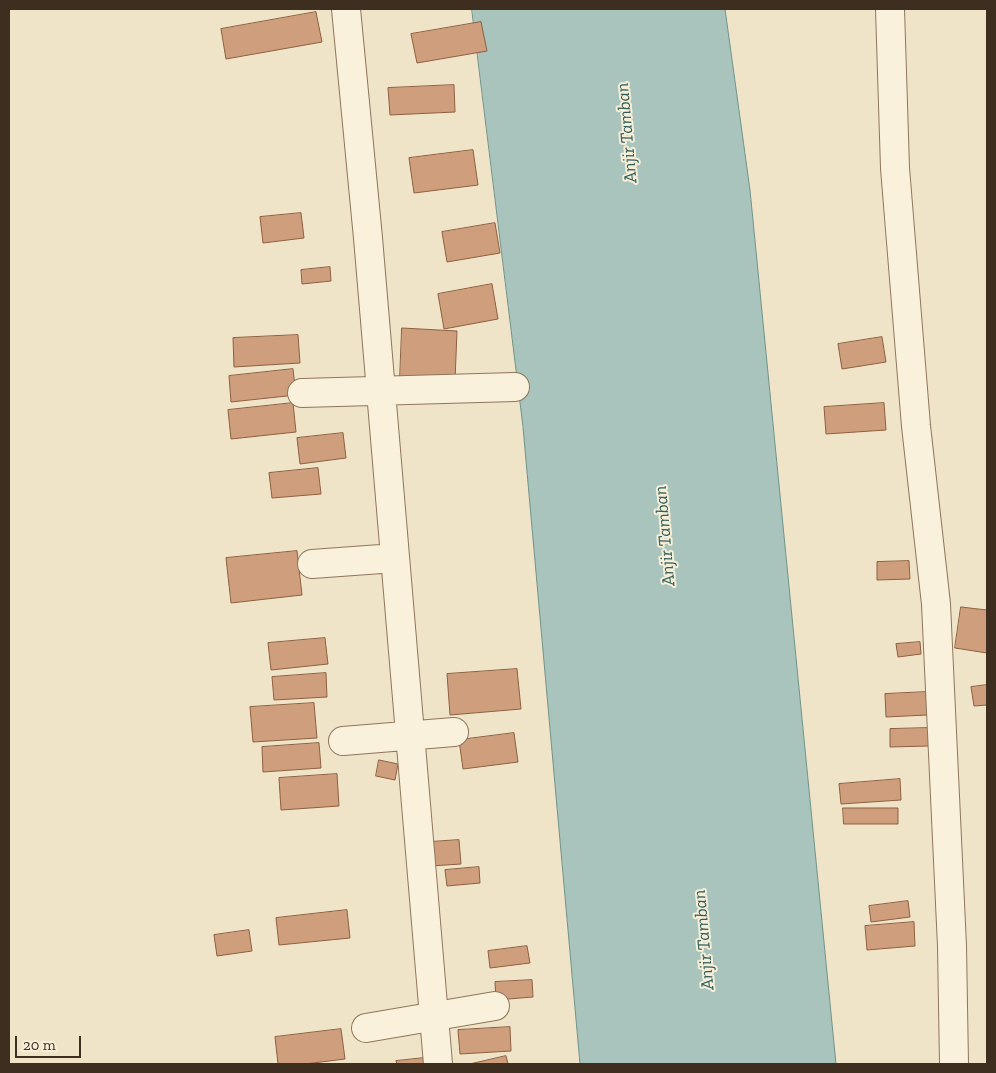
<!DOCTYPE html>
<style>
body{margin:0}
#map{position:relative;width:996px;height:1073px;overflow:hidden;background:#f0e4c8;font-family:"Zilla Slab",serif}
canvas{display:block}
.frame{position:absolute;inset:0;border:10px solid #3d2e20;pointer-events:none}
.scale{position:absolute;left:15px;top:1036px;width:66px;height:22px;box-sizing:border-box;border:2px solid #3d2e20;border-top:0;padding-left:6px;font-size:15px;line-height:18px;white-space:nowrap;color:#3d2e20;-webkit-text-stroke:4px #f7eed8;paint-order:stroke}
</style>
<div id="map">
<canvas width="996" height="1073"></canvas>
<div class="frame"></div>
<div class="scale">20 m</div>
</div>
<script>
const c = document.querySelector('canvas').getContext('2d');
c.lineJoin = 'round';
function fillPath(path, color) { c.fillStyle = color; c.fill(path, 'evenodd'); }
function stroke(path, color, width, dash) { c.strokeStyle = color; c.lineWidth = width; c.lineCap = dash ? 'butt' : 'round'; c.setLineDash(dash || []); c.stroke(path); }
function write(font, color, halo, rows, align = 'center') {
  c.font = font + ' "Zilla Slab",serif'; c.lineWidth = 4; c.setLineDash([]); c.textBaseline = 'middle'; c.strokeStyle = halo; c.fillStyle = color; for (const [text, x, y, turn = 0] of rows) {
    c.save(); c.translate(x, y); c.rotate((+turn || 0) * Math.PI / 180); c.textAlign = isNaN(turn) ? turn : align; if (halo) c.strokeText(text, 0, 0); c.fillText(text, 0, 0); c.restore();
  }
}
const water = new Path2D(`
 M472,9H725L750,190L836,1064H580L523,427Z`);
fillPath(water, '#a9c4bc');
stroke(water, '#6f938a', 1);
const building = new Path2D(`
 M316,12L322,42L226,59L221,29Z
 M481,22L487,51L417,63L411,34Z
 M454,85L455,112L390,115L388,88Z
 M473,150L478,185L414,193L409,158Z
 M301,213L304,238L263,243L260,217Z
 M495,223L500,253L447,262L442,232Z
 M330,267L331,281L302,284L301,270Z
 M492,284L498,319L444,329L438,294Z
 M402,328L457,331L455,381L400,379Z
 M298,335L300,363L234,367L233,338Z
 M882,337L886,362L842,369L838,344Z
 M293,369L296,395L231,402L229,376Z
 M293,403L296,432L231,439L228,410Z
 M884,403L886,430L826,434L824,407Z
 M343,433L346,458L300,464L297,438Z
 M318,468L321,494L272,498L269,473Z
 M297,551L302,595L231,603L226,558Z
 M909,561L910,579L877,580V562Z
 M961,607L987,610V653L955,648Z
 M325,638L328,664L271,670L268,643Z
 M920,642L921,654L898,657L896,644Z
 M517,669L521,709L450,715L447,674Z
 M326,673L327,697L274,700L272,677Z
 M987,685V705L974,706L971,687Z
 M926,692L927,715L886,717L885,694Z
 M314,703L317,738L253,742L250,707Z
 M928,728L929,746L890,747V729Z
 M514,733L518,762L463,769L459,740Z
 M319,743L321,768L263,772L262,747Z
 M379,760L398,764L395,780L376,776Z
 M337,774L339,806L281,810L279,778Z
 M900,779L901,800L841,804L839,784Z
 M843,808H898V824H844Z
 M459,840L461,864L431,866L430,842Z
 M479,867L480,883L447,886L445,870Z
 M908,901L910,917L871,922L869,906Z
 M347,910L350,938L279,945L276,918Z
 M914,922L915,946L867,950L865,926Z
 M249,930L252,951L217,956L214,935Z
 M527,946L530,963L490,968L488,951Z
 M532,980L533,997L496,1000L495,982Z
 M510,1027L511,1051L460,1054L458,1030Z
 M341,1029L345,1059L305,1064H278L275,1037Z
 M506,1056L508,1064H470Z
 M424,1058L425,1064H397L396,1061Z`);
fillPath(building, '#cf9f7d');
stroke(building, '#8d5f41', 1);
const minor = new Path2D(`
 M346,9L368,238L438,1064
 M890,9L895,168L916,426L936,604L952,946L954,1064
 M302,393L515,387
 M312,564L395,558
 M343,741L454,732
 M366,1028L495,1006`);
stroke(minor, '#8d765c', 30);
stroke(minor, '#faf1dc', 28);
write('italic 18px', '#2f5d5a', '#f7eed8', [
 ["Anjir Tamban",627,133,-95],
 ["Anjir Tamban",665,536,-95],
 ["Anjir Tamban",704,940,-95]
]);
</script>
